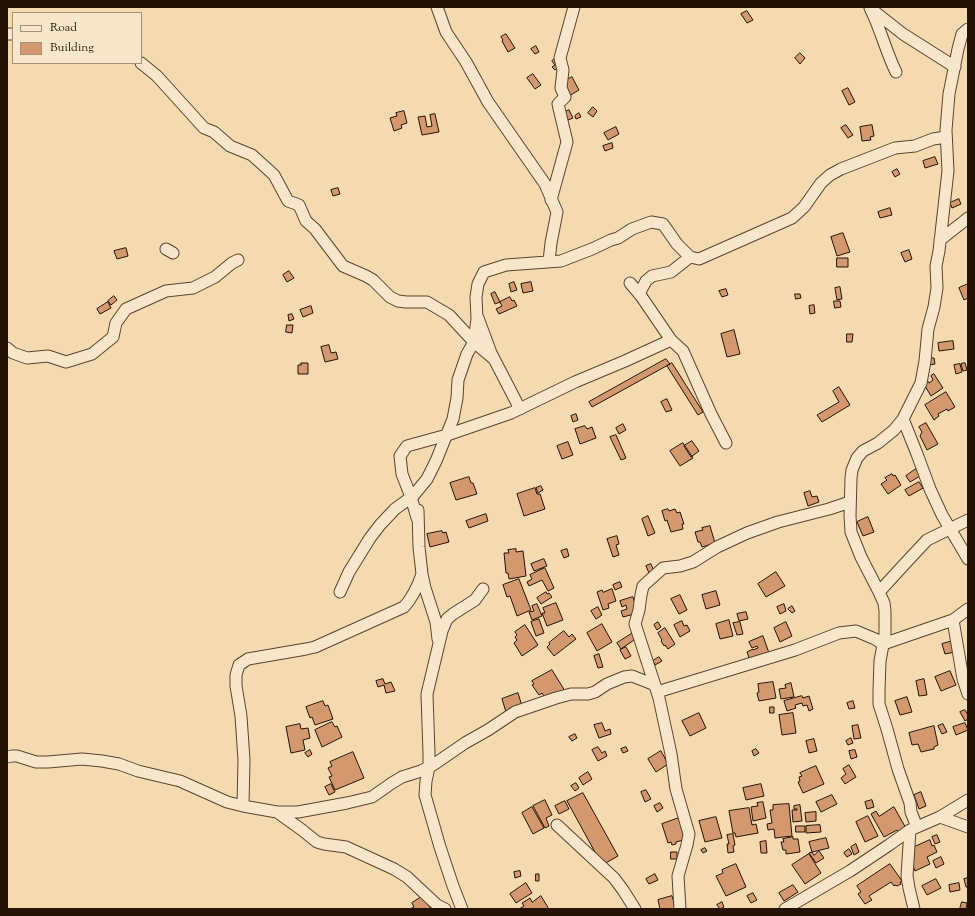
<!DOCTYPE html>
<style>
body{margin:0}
#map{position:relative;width:975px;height:916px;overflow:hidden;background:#f5d9af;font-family:"Sorts Mill Goudy",serif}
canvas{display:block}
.frame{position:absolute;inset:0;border:8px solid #241206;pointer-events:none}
.legend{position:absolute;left:12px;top:12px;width:130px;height:52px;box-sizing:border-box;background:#f8e6cb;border:1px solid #a3917c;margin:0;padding:5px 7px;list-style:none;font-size:12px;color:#241206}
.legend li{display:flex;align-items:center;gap:8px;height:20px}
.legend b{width:20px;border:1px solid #a3917c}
</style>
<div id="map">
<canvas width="975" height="916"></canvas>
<div class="frame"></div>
<ul class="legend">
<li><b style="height:5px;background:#f8e6cb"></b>Road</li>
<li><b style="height:11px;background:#d4986e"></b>Building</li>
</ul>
</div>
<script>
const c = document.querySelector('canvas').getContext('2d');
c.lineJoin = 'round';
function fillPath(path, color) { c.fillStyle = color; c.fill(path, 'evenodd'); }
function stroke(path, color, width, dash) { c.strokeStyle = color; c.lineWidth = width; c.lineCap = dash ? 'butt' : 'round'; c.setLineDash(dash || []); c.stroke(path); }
const building = new Path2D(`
 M747,11L753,20L747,23L741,14Z
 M506,34L515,48L508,52L502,41L503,40L501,37Z
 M536,46L539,52L535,54L531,49Z
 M800,53L805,58L800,64L795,58Z
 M556,58L561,65L555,70L552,67L555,65L552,61Z
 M533,74L541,85L535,89L527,78Z
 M572,77L579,90L569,96L562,83Z
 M848,88L855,102L849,105L842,91Z
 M593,107L597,111L593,117L588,113Z
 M569,110L573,118L568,120L565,112Z
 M404,111L407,123L401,125L402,128L394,131L390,118L397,116L396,113Z
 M579,113L581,117L576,119L575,116Z
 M435,114L439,132L422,135L418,117L425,116L427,127L432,126L430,115Z
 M846,125L853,135L848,138L841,128Z
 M872,125L874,136L870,137L871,140L862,141L860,127Z
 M616,127L619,134L608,140L604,133Z
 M612,143L613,148L605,151L603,146Z
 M935,157L938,164L925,168L923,161Z
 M897,169L900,174L895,177L892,172Z
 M338,188L340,194L333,196L331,190Z
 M959,199L961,204L952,208L950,203Z
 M890,208L892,215L880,218L878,212Z
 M843,233L850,252L837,256L831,237Z
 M126,248L128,256L117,259L114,251Z
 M909,250L912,259L905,262L901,253Z
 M837,258H848V267H837Z
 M289,271L294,278L287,282L283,275Z
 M514,282L517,290L511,292L509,284Z
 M531,282L533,291L523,293L521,284Z
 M968,284V298L964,300L959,288Z
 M840,287L842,299L837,300L835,288Z
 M726,289L728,295L722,297L719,291Z
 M495,292L500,302L495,304L491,294Z
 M795,294H800L801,298L796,299Z
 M114,296L117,300L111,305L108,301Z
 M510,297L512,301L514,300L517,306L499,314L496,309L502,306L500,302Z
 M834,301H840L841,307L835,308Z
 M108,302L111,308L100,314L97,309Z
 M814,305L815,313L810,314L809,306Z
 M311,306L313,313L303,317L300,310Z
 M292,314L294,319L289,321L288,315Z
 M287,325H293L292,333L286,332Z
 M734,330L740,354L727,357L721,334Z
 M847,334H853L852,342H847Z
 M953,341L954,349L939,351L938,343Z
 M329,345L331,353L336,352L338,359L325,362L321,347Z
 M928,358H934L935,364L929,365Z
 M666,359L670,364L592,407L589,402Z
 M301,363H308V374H298V365H301Z
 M672,363L703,412L698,415L667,366Z
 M965,363L967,370L963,371L961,364Z
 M960,364L962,372L956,374L954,365Z
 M934,374L943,388L931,396L925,386L926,385L924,382L927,380L929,383L933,380L931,376Z
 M839,387L850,405L822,422L817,415L839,402L833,391Z
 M946,392L955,407L948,411L947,409L938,414L939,416L934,420L925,405Z
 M667,399L672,410L666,412L661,402Z
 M576,414L578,420L573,422L571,416Z
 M926,423L938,444L927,450L920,436L922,432L919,427Z
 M623,424L626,430L619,434L616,428Z
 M585,426L587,429L592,427L596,438L580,444L575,429Z
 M616,435L626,458L621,460L610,437Z
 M692,441L699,451L691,457L684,446Z
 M568,442L573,455L562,459L557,446Z
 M683,443L693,458L680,466L670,451Z
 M916,469L920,476L910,482L906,476Z
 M892,474L893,476L895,475L901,485L888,494L881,484L887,480L885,478Z
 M469,477L471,483H473L477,494L456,500L450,483Z
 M919,482L923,488L909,496L905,490Z
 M541,486L543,490L538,493L536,488Z
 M535,488L537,494H540L545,509L524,516L517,494Z
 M810,491L812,497L817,496L819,502L808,506L804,493Z
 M668,509L669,511L675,509L677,513L680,512L684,524H682L683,529L671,532L667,520L665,521L662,511Z
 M486,514L488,521L469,528L466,521Z
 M648,516L655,533L648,536L642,519Z
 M868,517L874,532L863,536L857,522Z
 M710,526L715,543L702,547L700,542H698L695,532L703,530L702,528Z
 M442,531L443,533L446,532L449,542L430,547L427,534Z
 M617,536L619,544L616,545L619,555L613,557L607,539Z
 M516,549V552L523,551L526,576L509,579L508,573H506L504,553H509L508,550Z
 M567,549L569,556L564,558L561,551Z
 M544,559L547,566L534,571L531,564Z
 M651,564L654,571L649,573L646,566Z
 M545,568L554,588L548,591L542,580L529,586L527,582L532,579L530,575Z
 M776,572L785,586L766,597L758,584Z
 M519,579L531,610L517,616L510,596L507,597L503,585Z
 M620,582L622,587L615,590L613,585Z
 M612,589L616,601L608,604L609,608L603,610L597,592L602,590L603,592Z
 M716,591L720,605L706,609L702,595Z
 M546,592L547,594L549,593L552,597L541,604L537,598Z
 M680,595L687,610L679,614L671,599Z
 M633,597L638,613L623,617L621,611L627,609L626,605L622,607L620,601Z
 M556,603L563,620L547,626L542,613H545L543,608Z
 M537,604L542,616L532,620L529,612L534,611L532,606Z
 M784,604L786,611L780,614L777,607Z
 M792,606L795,611L792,613L788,609Z
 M598,607L602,615L596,619L591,611Z
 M746,612L748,619L739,621L737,614Z
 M539,619L544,633L536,636L531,622Z
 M729,620L733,636L720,639L716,624Z
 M682,621L684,626L687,625L690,631L680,637L674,625Z
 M658,622L661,627L657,630L654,625Z
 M740,622L743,634L737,635L733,623Z
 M786,622L792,636L780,642L774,628Z
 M602,624L612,642L597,651L587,633Z
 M525,625L538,645L522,656L514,643L517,640L515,637L517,635L515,632Z
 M665,628L675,644L668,649L665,645L664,646L661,641L662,640L658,633Z
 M564,631L569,637L572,634L576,639L554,656L547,647L550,644L549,643Z
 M633,633L637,638L621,649L617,643Z
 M763,636L769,653L750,660L747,652L753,649V650L758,648L757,646L752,648L749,642Z
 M953,641L955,652L945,654L942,644Z
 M626,647L631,656L625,659L620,650Z
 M599,654L603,667L598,668L594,656Z
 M659,657L662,661L655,665L653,661Z
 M552,670L565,691L546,700L542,693L539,695L532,685L534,684L532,681Z
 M950,671L956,685L941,691L935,677Z
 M383,679L385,684L391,682L395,691L386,693L384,685L378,687L376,681Z
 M924,679L927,695L919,696L916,681Z
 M773,682L776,698L759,701L757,693L759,692L758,684Z
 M791,683L794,697L781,699L779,689L786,688L785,685Z
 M518,693L522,706L506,712L502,699Z
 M802,696L803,698L809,696L813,709L809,711L807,705L803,706L802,703L795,705L796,708L787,711L784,701Z
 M907,697L912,712L900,715L895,701Z
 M323,701L325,706L328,705L333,719L315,725L312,717L310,718L306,707Z
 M853,701L855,708L849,709L847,703Z
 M770,707H774V713H770Z
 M965,710L968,715V719L965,721L960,712Z
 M699,713L706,728L690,736L682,721Z
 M793,713L796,733L782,735L779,715Z
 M332,722L335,727L337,726L342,737L322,747L315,730Z
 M602,723L605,731L610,729L611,734L599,738L594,725Z
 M965,723L968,730L956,735L953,727Z
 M300,724L301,729L308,728L310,738L303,740L305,750L291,753L286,727Z
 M943,724L947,732L942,734L938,726Z
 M858,725L861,738L854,739L852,726Z
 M934,726L938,745L934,747V749L921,752L918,744L912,745L909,733Z
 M575,734L577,738L572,741L569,737Z
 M851,738L853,743L848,745L846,741Z
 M814,739L817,751L809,753L806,741Z
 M598,747L602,753L605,751L607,756L598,761L592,750Z
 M626,747L628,751L623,753L621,749Z
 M756,749L759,753L754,756L752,751Z
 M310,750L312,754L308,757L305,753Z
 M855,750L857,757L851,759L849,751Z
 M661,751L668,764L656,772L648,759Z
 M353,752L364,778L335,790L329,777L332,776L328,768L332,766L330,762Z
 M849,765L856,777L845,784L841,778L846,774L843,769Z
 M816,766L824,784L803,793L798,782L800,781L799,777L802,776L800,773Z
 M588,772L592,779L583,785L579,778Z
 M576,783L579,788L575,791L571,786Z
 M331,784L335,792L329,795L325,787Z
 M761,784L764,796L746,800L743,788Z
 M646,790L651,799L645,802L641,792Z
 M921,792L926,806L919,809L914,795Z
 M583,793L618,856L602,865L567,801Z
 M832,795L837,804L821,812L816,802Z
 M545,800L552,815L546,818L549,826L545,828L533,806Z
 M872,800L874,807L867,809L865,802Z
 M565,801L569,809L559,814L555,806Z
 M763,802L766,818L753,821L751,807L758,806L757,803Z
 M660,803L663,808L657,812L654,806Z
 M789,804L792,836L775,838L774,829L768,830L767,824L772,823L770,810H773V805Z
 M800,805L802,821L793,822L792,810H797V809H794V806Z
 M532,807L544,828L533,834L522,813Z
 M894,807L907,830L899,834L897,830L884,837L871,814L876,811L879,816Z
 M749,808L752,825L756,824L758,833L736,837L735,833H733L729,811Z
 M816,812V821L806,822L805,813Z
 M868,816L878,836L865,842L856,822Z
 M716,817L722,838L705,842L699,821Z
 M679,818L687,839L676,842V844L672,845L671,842L668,843L662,824Z
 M820,825L821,832L806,833V826Z
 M796,826H805V832H796Z
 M733,834L735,845L733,846L734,852L728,853L727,844H729L727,835Z
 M937,835L940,842L935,844L932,837Z
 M793,837V839H798L800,852L786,854V850H783L781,842H784L783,839Z
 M826,838L829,848L812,852L809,842Z
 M930,840L932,846L934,845L937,852L927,857L930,864L915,871L910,859V849Z
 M766,841L767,853H761L760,842Z
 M856,844L859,852L854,855L851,847Z
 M705,848L707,851L703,853L701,850Z
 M849,849L852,854L847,857L844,853Z
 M819,851L824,858L816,863L809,853L812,852L814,855Z
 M671,852H677V859H671Z
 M809,854L821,873L805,884L792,865Z
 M941,857L944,864L936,868L933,861Z
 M736,864L746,887L726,896L716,876L723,873L722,870Z
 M890,864L902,881L900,882L901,884L897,886L895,885L894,886L891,882L869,896L872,900L865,904L858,894L861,892L857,886Z
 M520,871L521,876L515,878L514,872Z
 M536,874H539V881H536Z
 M655,874L658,880L649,884L646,879Z
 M968,878V887H966L964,879Z
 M936,879L941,888L927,895L922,886Z
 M526,883L532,893L516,903L510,894Z
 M959,883L960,890L950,892L949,885Z
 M793,885L798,892L784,901L779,893Z
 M753,893L757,900L751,903L747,896Z
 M423,896L431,909H410L414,907L412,903Z
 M541,896L549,909H519L524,906L522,903L530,898L532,902Z
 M672,896L676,909H660L658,900Z
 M722,902L724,907L720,909L717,905Z
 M962,902L967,903L966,909H960Z`);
fillPath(building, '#d4986e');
stroke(building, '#241206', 1);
const minor = new Path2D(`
 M437,7L446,32L466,62L488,102L545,184L557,212L551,243L549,261
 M870,8L903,34L955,67
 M871,10C881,30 886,52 896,72
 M7,34H13
 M141,63L157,76L204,128L214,132L230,146L252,155L274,175L288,201L299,205L306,221L315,229L343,266L366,276L373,280L390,297L398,301L406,302H427L449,315L474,342L494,359
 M551,200L567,142L558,104L565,97L561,88L563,70L560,58L574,7
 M940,240L968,218
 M166,249L173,253
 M630,283L641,296L671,340L683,351L711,414L726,443
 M639,294L646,281L652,276L671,272L690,257
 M478,318L491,353L520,409
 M7,348L13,353L27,358L48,356L66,362L92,354L113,337L116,323L126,309L166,291L193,288L215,277L232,263L238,260
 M903,419L917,454L930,489L942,515L968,559
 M418,510L419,547L422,574L425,588L436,622L438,639
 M417,518L411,497L402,474L400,456L407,446L447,435L511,413L575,382L625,361L671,340
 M340,592L349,572L370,538L380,525L395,509L413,496L427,479L436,461L453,419L457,398L458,380L467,354L474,342L477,319L476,297L478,284L484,272L506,265L561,261L592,249L611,240L618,238L632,229L651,222L663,224L677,244L690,257L699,259L792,218L804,207L821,183L830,175L841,169L895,148L915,146L933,139L946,137
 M879,592L900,569L927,540L968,520
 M953,620L963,679L968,694
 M657,692L795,650L839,633L856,631L875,639L883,644L953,620L968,609
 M7,757L12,756H17L36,762H48L82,759L102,761L119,764L138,771L180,781L227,802L243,806L277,812L302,830L317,842L324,844L346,847L394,869L407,877L437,905L445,909
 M243,806L244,760L241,716L236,686V675L239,665L248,659L306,649L315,647L404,607C413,597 418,586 422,574
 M277,812H298L347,803L372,797L392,783L402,777L421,771L433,765L465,743L488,730L515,712L556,698L571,694H588L595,692L607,684L624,677L632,676L655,685
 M940,817L968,827
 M557,825L614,878L623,890L635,909
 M917,827L911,812L910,803L898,769L887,729L879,704V691L880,661L885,634V611L884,603L879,592L861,557L851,532L850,516L851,478L852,470L857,458L863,451L878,443L894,430L903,419L921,383L925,361L928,329L934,307L937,288L936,266L939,251L948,171L946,130L949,94L958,49L962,34L968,29
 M910,830L907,876L909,888L914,909
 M462,909L453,886L440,847L425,795L426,781L429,767V753L427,694L442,631L447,619L453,614L475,600L483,589
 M680,909L678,876L687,845L689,834L676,789L671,754L659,698L635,624L639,610L641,595L643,586L663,568L680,566L693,562L717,547L747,533L778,522L829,509L850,502
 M785,909L850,871L889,845L910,830L917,827L940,817L968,800`);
stroke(minor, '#584430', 13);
stroke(minor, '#f8e6cb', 11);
</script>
